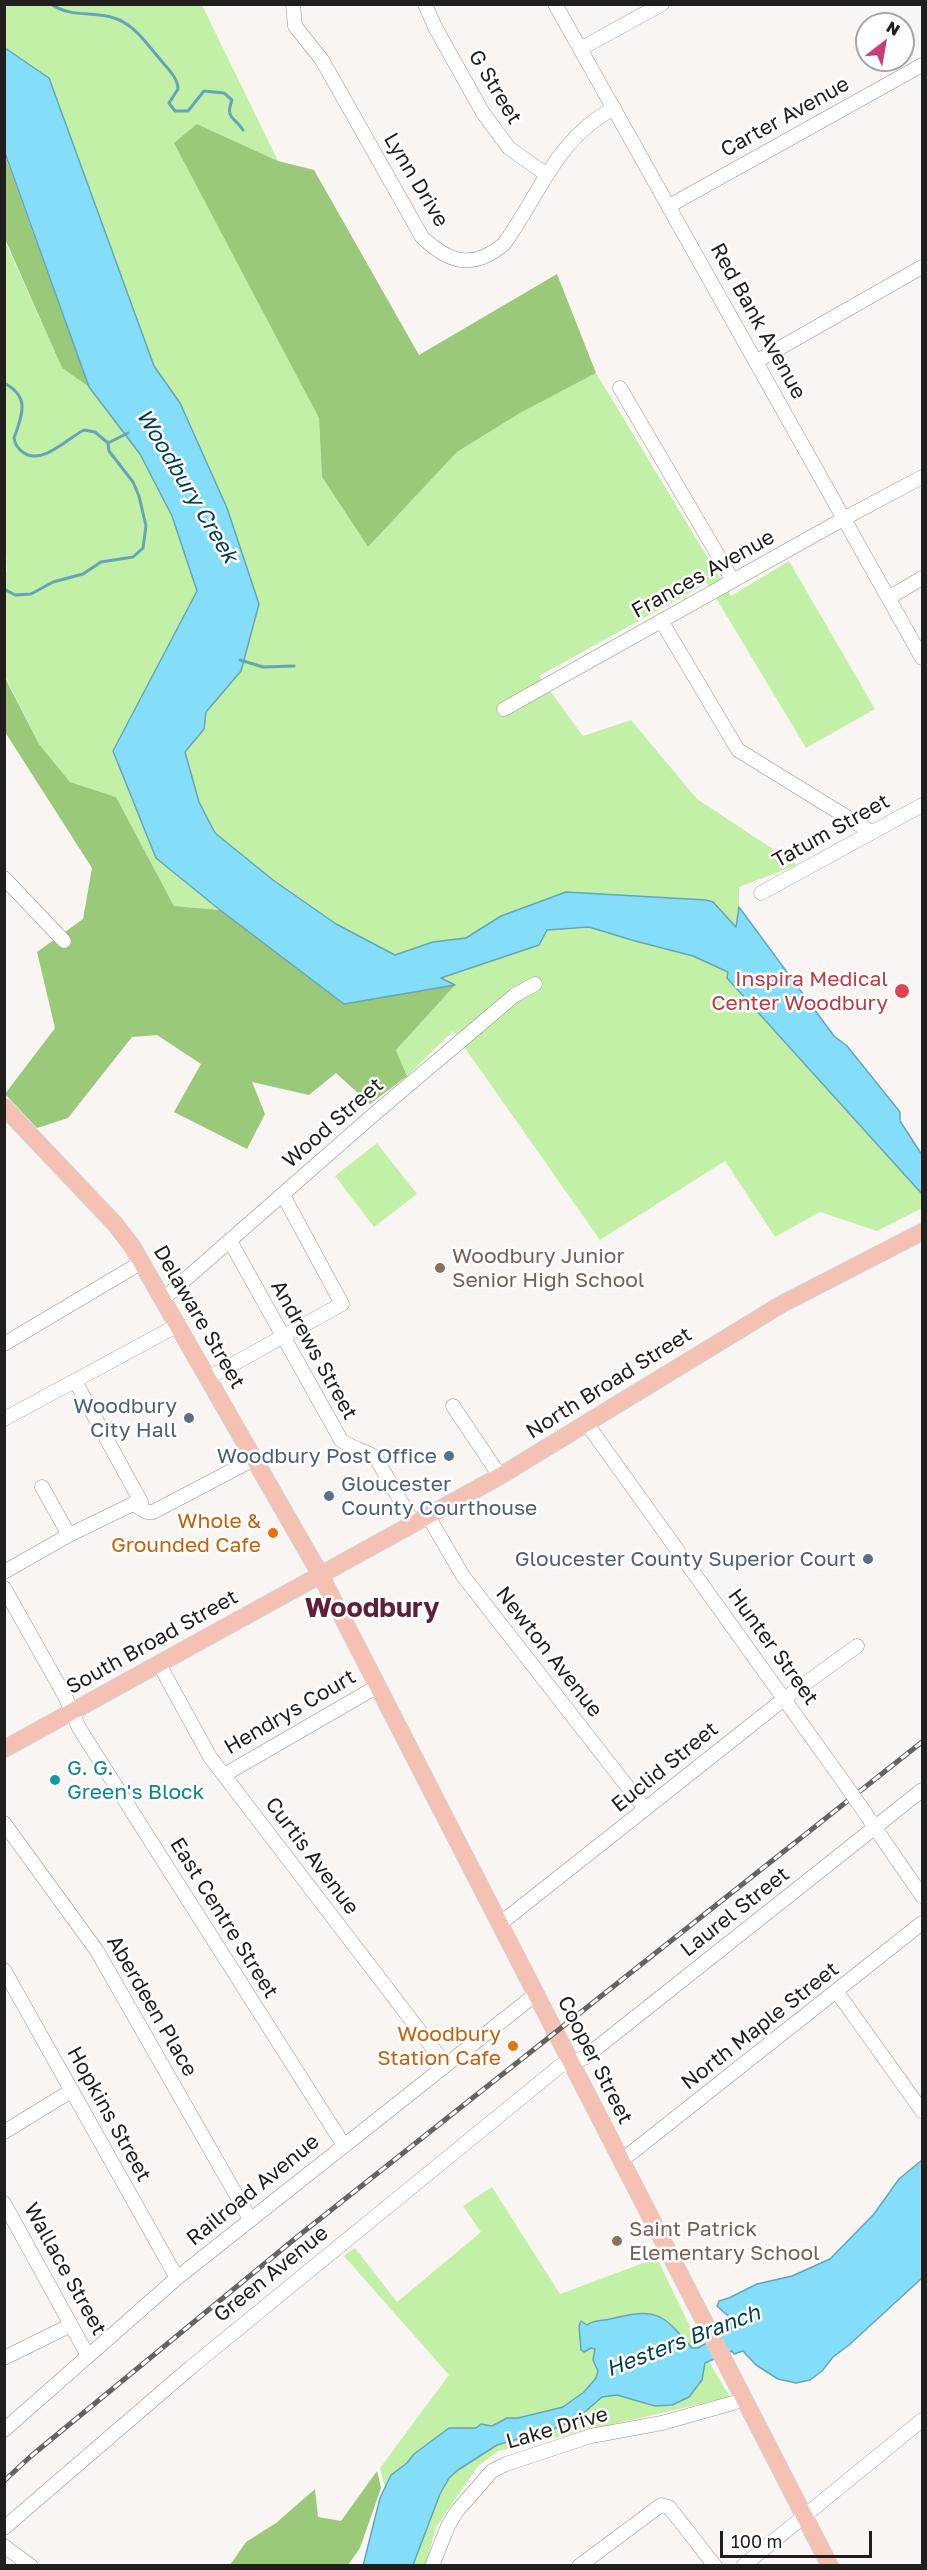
<!DOCTYPE html>
<style>
body{margin:0}
#map{position:relative;width:927px;height:2570px;overflow:hidden;background:#f8f5f3;font-family:"Golos Text",sans-serif}
canvas{display:block}
.frame{position:absolute;inset:0;border:6px solid #201f1e;pointer-events:none}
.north{position:absolute;left:855px;top:12px;width:60px;height:60px;box-sizing:border-box;background:#fff;border:2px solid #a6a5a5;border-radius:50%;rotate:31deg;font-size:16px;font-weight:700;line-height:24px;text-align:center;color:#201f1e}
.north::after{content:'';display:block;margin:auto;width:21px;height:27px;background:#c63e7b;clip-path:polygon(50% 0,100% 100%,50% 72%,0 100%)}
.scale{position:absolute;left:720px;top:2531px;width:152px;height:27px;box-sizing:border-box;border:3px solid #201f1e;border-top:0;padding-left:8px;font-size:18px;line-height:21px;white-space:nowrap;color:#201f1e;-webkit-text-stroke:4px #fff;paint-order:stroke}
</style>
<div id="map">
<canvas width="927" height="2570"></canvas>
<div class="frame"></div>
<div class="north">N</div>
<div class="scale">100 m</div>
</div>
<script>
const c = document.querySelector('canvas').getContext('2d');
c.lineJoin = 'round';
function fillPath(path, color) { c.fillStyle = color; c.fill(path, 'evenodd'); }
function stroke(path, color, width, dash) { c.strokeStyle = color; c.lineWidth = width; c.lineCap = dash ? 'butt' : 'round'; c.setLineDash(dash || []); c.stroke(path); }
function write(font, color, halo, rows, align = 'center') {
  c.font = font + ' "Golos Text",sans-serif'; c.lineWidth = 5; c.setLineDash([]); c.textBaseline = 'middle'; c.strokeStyle = halo; c.fillStyle = color; for (const [text, x, y, turn = 0] of rows) {
    c.save(); c.translate(x, y); c.rotate((+turn || 0) * Math.PI / 180); c.textAlign = isNaN(turn) ? turn : align; if (halo) c.strokeText(text, 0, 0); c.fillText(text, 0, 0); c.restore();
  }
}
fillPath(new Path2D(`
 M4,5H202L278,161L197,124L319,418L322,477L368,547L457,452L520,413L596,373L731,596L789,561L875,709L806,748L707,583L539,676L583,736L631,720L697,799L797,865L739,887V907L728,978L922,1194V1208L877,1231L820,1212L775,1237L725,1161L600,1240L453,1031L407,1076L396,1050L454,985L336,924L273,880L215,833L199,802L185,752L204,729L206,712L241,671L180,403L154,366L49,78L5,48Z
 M4,239L62,368L89,387L140,454L172,516L197,591L113,751L156,858L220,910L174,906L116,797L70,782L39,744L5,676L4,574L7,572L4,510Z
 M377,1143L417,1194L374,1227L335,1176Z
 M492,2187L560,2294L657,2258L698,2343L730,2397L498,2451L478,2466L436,2527L426,2565H363L385,2487L380,2468L449,2375L344,2256L355,2248L397,2302L481,2232L463,2206Z`), '#c3f0a7');
fillPath(new Path2D(`
 M197,124L278,161L314,170L419,355L557,274L596,373L520,413L457,452L368,547L322,477L319,418L174,143Z
 M4,153L89,387L62,368L5,239Z
 M4,676L39,744L70,782L116,797L174,906L220,910L344,1004L455,985L396,1050L407,1076L370,1104L336,1073L309,1095L252,1082L265,1114L247,1149L174,1112L201,1064L157,1035L132,1037L68,1118L37,1128L5,1094L55,1028L37,952L83,919L92,868L5,732Z
 M377,2471L381,2488L360,2548L348,2565H230L246,2542L276,2523L315,2489L318,2517L341,2521Z`), '#99c979');
const water = new Path2D(`
 M5,48L49,78L154,366L180,403L227,508L259,604L241,671L206,712L204,729L185,752L199,802L215,833L273,880L336,924L395,955L433,942L466,938L501,916L566,892L706,900L713,902L736,927L739,907L834,1036L847,1046L900,1112V1121L922,1155V1194L727,978L728,972L693,956L635,941L589,927L547,930L539,945L441,978L455,985L344,1004L220,910L156,858L113,751L197,591L172,516L140,454L89,387L5,153Z
 M922,2160V2278L849,2345L833,2357L822,2371L810,2380L796,2383L778,2379L756,2365L743,2351L734,2354L732,2351L705,2363L702,2380L689,2397L672,2405L655,2406L617,2395L602,2397L578,2418L556,2428L497,2445L458,2470L449,2478L440,2494L413,2565L363,2566L380,2498L391,2475L407,2463L414,2454L449,2428H476L481,2424L492,2426L507,2418H518L563,2407L584,2392L596,2378L598,2371L593,2360L595,2349L591,2348L584,2352L581,2350L579,2326L581,2321L587,2325C593,2320 602,2321 610,2319C657,2308 661,2312 692,2348H698L732,2328L728,2316L717,2306L719,2301L729,2298L757,2284L792,2276L830,2259L874,2214L899,2179Z`);
fillPath(water, '#84def9');
stroke(water, '#66a5b7', 1.5);
stroke(new Path2D(`
 M51,4C70,18 94,11 114,18C134,24 146,43 159,58C166,67 178,77 178,89L169,103L175,111H188L204,91L224,93L232,100C225,119 234,116 243,130
 M4,383C31,397 22,415 14,438C15,445 18,449 24,453C43,465 68,438 84,430L95,432L108,443L109,451L133,482L139,496L146,526L143,548L133,557L101,562L83,574L53,582L31,594L15,595L4,589
 M108,443L128,433
 M240,660L263,667L294,666`), '#66a5b7', 3);
const minor = new Path2D(`
 M293,4L295,26L322,60L422,237C449,263 473,270 504,244C540,194 556,139 614,108
 M425,4L435,27L483,113L509,148L547,175
 M555,4L922,658
 M580,49L662,4
 M669,206L922,65
 M757,361L922,267
 M620,388L733,581
 M890,597L922,578
 M662,622L738,750L871,832
 M504,709L845,518L922,477
 M4,878L64,941
 M761,893L922,805
 M230,1241L341,1440C352,1449 365,1450 376,1458L414,1524
 M163,1299L372,1116L515,995L535,984
 M4,1344L142,1262
 M208,1378L342,1304L283,1195
 M75,1381L141,1502V1509
 M453,1406L500,1476
 M4,1419L178,1325
 M587,1424L845,1784
 M42,1487L69,1535
 M428,1516L463,1576L645,1809
 M4,1572L69,1535L133,1504L147,1512H153L254,1459
 M4,1588L65,1696L79,1728L343,2144
 M159,1664L210,1757L445,2064
 M224,1775L378,1686
 M871,1822L922,1896
 M4,1823L97,1951L250,2219
 M501,1923L784,1699L857,1646
 M4,1970L177,2278
 M837,1992L922,2111
 M4,2132L71,2091
 M621,2161L922,1923
 M4,2203L88,2356
 M4,2358L71,2325
 M4,2430L177,2278L536,1994
 M4,2528L190,2368L560,2066L584,2058L922,1790
 M4,2546L31,2566
 M432,2566L448,2526L457,2511L492,2471L506,2464L591,2436L662,2423L733,2403L744,2397
 M579,2566L661,2505L669,2507L715,2566
 M743,2566L922,2420`);
const major = new Path2D(`
 M4,1107L115,1224L132,1246L320,1574L830,2566
 M4,1749L500,1476L782,1304L922,1232`);
stroke(minor, '#969391', 15);
stroke(major, '#d2d2d2', 18);
stroke(minor, '#fff', 14);
stroke(major, '#f5c1b3', 16);
const rail = new Path2D(`
 M4,2481L31,2456L297,2237L922,1742`);
stroke(rail, '#656362', 5);
stroke(rail, '#fff', 3, [9]);
const minorBridge = new Path2D(`
 M845,1784L870,1820`);
stroke(minorBridge, '#969391', 15, []);
stroke(minorBridge, '#fff', 14);
for (const [x, y, r, color] of [
 [902,991,8,"#e0444e"],
 [440,1268,6,"#8d6e63"],
 [189,1418,6,"#5c6f8a"],
 [449,1456,6,"#5c6f8a"],
 [329,1496,6,"#5c6f8a"],
 [273,1533,6,"#e8710a"],
 [868,1559,6,"#5c6f8a"],
 [55,1780,6,"#0f9aa8"],
 [513,2046,6,"#e8710a"],
 [617,2241,6,"#8d6e63"]
]) { const dot = new Path2D(); dot.arc(x, y, r, 0, 2 * Math.PI); c.fillStyle = color; c.fill(dot); stroke(dot, '#fff', 2); }
write('21px', '#201f1e', '#fff', [
 ["G Street",495,87,59],
 ["Carter Avenue",785,117,-29],
 ["Lynn Drive",416,180,59],
 ["Red Bank Avenue",758,321,61],
 ["Frances Avenue",703,574,-29],
 ["Tatum Street",831,831,-29],
 ["Wood Street",333,1123,-41],
 ["Delaware Street",199,1317,60],
 ["Andrews Street",314,1350,61],
 ["North Broad Street",609,1383,-32],
 ["South Broad Street",152,1642,-29],
 ["Hunter Street",773,1647,54],
 ["Newton Avenue",549,1652,52],
 ["Hendrys Court",290,1712,-30],
 ["Euclid Street",665,1767,-39],
 ["Curtis Avenue",312,1856,53],
 ["Laurel Street",735,1912,-38],
 ["East Centre Street",224,1918,58],
 ["Aberdeen Place",152,2006,60],
 ["North Maple Street",760,2026,-38],
 ["Cooper Street",595,2060,63],
 ["Hopkins Street",109,2114,61],
 ["Railroad Avenue",253,2190,-39],
 ["Wallace Street",65,2269,61],
 ["Green Avenue",271,2274,-39],
 ["Lake Drive",557,2428,-16]
]);
write('21px', '#be3a42', '#fff', [
 ["Inspira Medical",888,979],
 ["Center Woodbury",888,1003]
], 'right');
write('21px', '#785e54', '#fff', [
 ["Woodbury Junior",452,1256],
 ["Senior High School",452,1280],
 ["Saint Patrick",629,2229],
 ["Elementary School",629,2253]
], 'left');
write('21px', '#4e5e75', '#fff', [
 ["Woodbury",177,1406],
 ["City Hall",177,1430],
 ["Woodbury Post Office",437,1456],
 ["Gloucester",341,1484,"left"],
 ["County Courthouse",341,1508,"left"],
 ["Gloucester County Superior Court",856,1559]
], 'right');
write('21px', '#c56008', '#fff', [
 ["Whole &",261,1521],
 ["Grounded Cafe",261,1545],
 ["Woodbury",501,2034],
 ["Station Cafe",501,2058]
], 'right');
write('21px', '#0d838f', '#fff', [
 ["G. G.",67,1768],
 ["Green's Block",67,1792]
], 'left');
write('italic 22px', '#033e4c', '#fff', [
 ["Woodbury Creek",187,486,59],
 ["Hesters Branch",683,2341,-21]
]);
write('bold 27px', '#601e3b', '#fff', [
 ["Woodbury",372,1608]
]);
</script>
